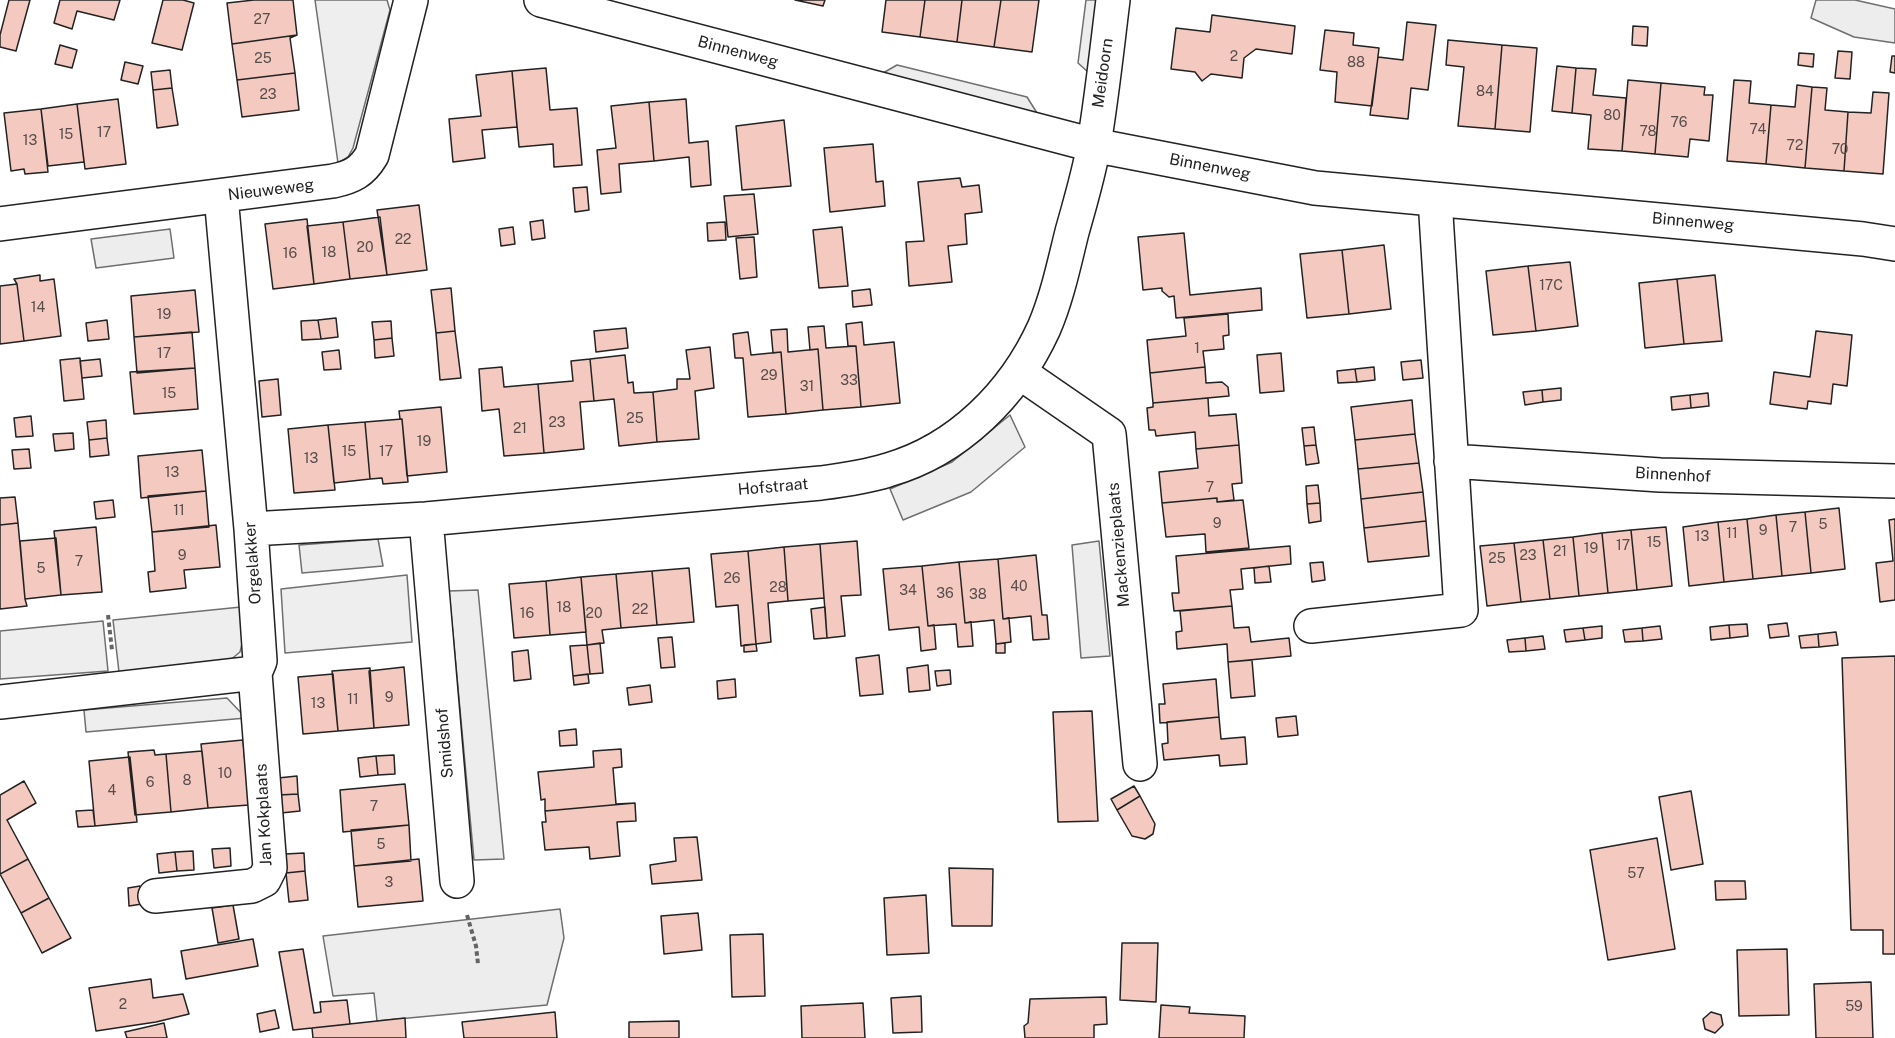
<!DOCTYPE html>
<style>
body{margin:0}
canvas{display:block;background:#fff}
</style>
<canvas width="1895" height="1038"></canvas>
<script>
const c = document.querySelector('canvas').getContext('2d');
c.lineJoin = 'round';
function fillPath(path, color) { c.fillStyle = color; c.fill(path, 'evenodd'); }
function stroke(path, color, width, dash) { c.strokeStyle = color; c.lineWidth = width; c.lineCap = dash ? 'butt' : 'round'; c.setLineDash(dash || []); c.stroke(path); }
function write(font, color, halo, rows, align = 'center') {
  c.font = font + ' "Public Sans",sans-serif'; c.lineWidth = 4.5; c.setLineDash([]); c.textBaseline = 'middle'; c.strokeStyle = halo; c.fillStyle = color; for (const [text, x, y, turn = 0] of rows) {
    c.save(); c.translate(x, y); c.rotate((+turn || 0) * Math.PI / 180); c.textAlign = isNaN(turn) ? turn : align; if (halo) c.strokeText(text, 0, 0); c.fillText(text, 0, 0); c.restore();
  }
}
const green = new Path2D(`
 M315,0H387L390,10L353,148L348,157L338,163Z
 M407,575L412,642L285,653L281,589Z
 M241,607L243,640L240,652L229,661L119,672L113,620Z
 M103,621L108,671L0,679V631Z
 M227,698L246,718L86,732L84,710Z`);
fillPath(green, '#eee');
stroke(green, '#6f6f6f', 1.5);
const parking = new Path2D(`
 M1086,0H1098L1089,73L1078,63Z
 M1816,0H1855L1895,9V43L1854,37L1811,18Z
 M897,65L1027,97L1037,113L883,73Z
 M170,229L174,258L96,268L91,239Z
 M1010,415L1025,447L971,492L903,520L890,489L952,462Z
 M378,539L383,566L302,573L299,545Z
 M1099,541L1110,656L1081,658L1072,545Z
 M478,590L504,859L474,860L449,591Z
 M560,909L564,938L547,1005L377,1021L374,993L333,996L323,936Z`);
fillPath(parking, '#ededed');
stroke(parking, '#6f6f6f', 1.5);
const building = new Path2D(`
 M9,0H30L16,51L0,47V35Z
 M60,0H120L114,20L77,11L72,29L54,23Z
 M163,0H183L194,3L182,50L152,43Z
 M254,0H293L297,35L232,44L227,3Z
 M795,0H825L823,6Z
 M886,0H925L920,37L882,32Z
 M925,0H962L957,42L920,37Z
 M962,0H1001L994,47L957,42Z
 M1001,0H1039L1032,52L994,47Z
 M1212,15L1295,26L1292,54L1256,49L1244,58L1242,78L1211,74L1202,81L1195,72L1171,69L1176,28L1210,32Z
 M1407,22L1436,25L1428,90L1411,88L1408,119L1370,115L1378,57L1403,60Z
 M1633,26L1648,27L1647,46L1632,45Z
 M1325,30L1354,33L1353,45L1379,48L1372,106L1335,102L1337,72L1320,70Z
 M297,35L290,38L295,73L237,80L232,44Z
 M1448,40L1502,45L1495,129L1458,126L1464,67L1446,65Z
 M60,45L77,50L72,68L55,64Z
 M1502,45L1537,48L1530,132L1495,129Z
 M1838,51L1852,52L1850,79L1835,78Z
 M1799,53L1814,54L1813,67L1798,65Z
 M1892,56H1895V73L1890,72Z
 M125,62L143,66L138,84L121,80Z
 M1557,66L1576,68L1572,113L1552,111Z
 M546,68L550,110L577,108L582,165L554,167L553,144L519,147L512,71Z
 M1576,68L1596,69L1593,95L1626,98L1622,151L1588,149L1591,115L1572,113Z
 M170,70L172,88L153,90L151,72Z
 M512,71L517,127L482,130L485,158L453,162L449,119L481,116L476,75Z
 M295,73L299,110L242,117L237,80Z
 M1628,80L1661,83L1655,154L1622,151Z
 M1734,80L1751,81L1749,103L1771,105L1766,164L1727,161Z
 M1661,83L1705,87L1704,95H1713L1709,141L1690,139L1688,157L1655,154Z
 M1797,85L1812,87L1805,168L1766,164L1771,105L1795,107Z
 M1812,87L1827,88L1825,110L1848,112L1844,171L1805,168Z
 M172,88L178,125L157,128L153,90Z
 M1873,92L1889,93L1883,174L1844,171L1848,112L1871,113Z
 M118,99L126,164L85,169L77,104Z
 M686,99L689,143L708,141L711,185L691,187L689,157L654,161L649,102Z
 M649,102L654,161L619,164L621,192L601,194L597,150L616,148L611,106Z
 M77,104L84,162L48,166L41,109Z
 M41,109L48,172L25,174L24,169L11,171L4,113Z
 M784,120L791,186L742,190L736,126Z
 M873,144L876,182L883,181L885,206L830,212L824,148Z
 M960,178L962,187L979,185L982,212L965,214L967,244L948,246L952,282L909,286L906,242L924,241L918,182Z
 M587,187L589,210L575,212L573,188Z
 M754,194L758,234L728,237L724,196Z
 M419,205L427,270L387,275L377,210Z
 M380,217L387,275L350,279L343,222Z
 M307,219L314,284L273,289L265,224Z
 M543,220L545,238L532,240L530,222Z
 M343,222L350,279L314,284L307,226Z
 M725,222L726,240L708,241L707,223Z
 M513,227L515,244L501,246L499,229Z
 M842,227L848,286L819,288L813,230Z
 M1184,233L1190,295L1261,288L1262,310L1176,318L1174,296L1169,297L1162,291V288L1143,290L1138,237Z
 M754,237L757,277L740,279L736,238Z
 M1384,245L1391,309L1349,314L1342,250Z
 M1342,250L1349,314L1307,318L1300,254Z
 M1570,262L1578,326L1536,331L1528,266Z
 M1528,266L1536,331L1493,335L1486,271Z
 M40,275V281L54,279L61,336L24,341L17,284L14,279Z
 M1715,275L1722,341L1684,344L1677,279Z
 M1677,279L1684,344L1645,348L1639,283Z
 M17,284L24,341L0,344V286Z
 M451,288L455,331L436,333L431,290Z
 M870,289L872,305L853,307L852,291Z
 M195,290L199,332L134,337L131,296Z
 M1228,314L1229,335L1223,336L1224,349L1203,351L1205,367L1150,373L1147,340L1186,336L1184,318Z
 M336,318L338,337L321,339L318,320Z
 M107,320L109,339L88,341L86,323Z
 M318,320L321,339L302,340L301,321Z
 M391,321L392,338L374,340L372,322Z
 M862,322L864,345L894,342L900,403L861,407L856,346H848L846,324Z
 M824,326L826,348L856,346L861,407L823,410L818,349L810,350L808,327Z
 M626,328L628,348L596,352L594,331Z
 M787,329L788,352L818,349L823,410L786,414L781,352L773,353L771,330Z
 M455,331L461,378L440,380L436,333Z
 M1816,331L1852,335L1847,386L1833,384L1831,404L1808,401L1807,409L1770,404L1774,372L1810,377Z
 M192,332L195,368L137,373L134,337Z
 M748,332L751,355L781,352L786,414L748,417L743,358H735L733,334Z
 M392,338L394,356L375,358L374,340Z
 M710,347L714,388L695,391L699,439L657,442L653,392L677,389V379H690L686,350Z
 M339,350L341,369L324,370L322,352Z
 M1281,353L1284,391L1260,393L1257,355Z
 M625,355L628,383L633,382L634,393L653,392L657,442L619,446L614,399L594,401L590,359Z
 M80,358L84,399L64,401L60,360Z
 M100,359L102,376L82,378L80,361Z
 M590,359L594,401L580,402L584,449L544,453L538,384L573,381L571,361Z
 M1421,360L1423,378L1403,380L1401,362Z
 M502,367L504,387L538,384L544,453L504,456L499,409L482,411L479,369Z
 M1205,367L1206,383L1222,382L1228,387L1229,396L1153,403L1150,373Z
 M1374,367L1375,380L1357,382L1355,369Z
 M195,368L198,409L134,414L130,372Z
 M1355,369L1357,382L1338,383L1337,371Z
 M278,379L281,415L262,417L259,381Z
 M1561,388V400L1543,402L1542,390Z
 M1542,390L1543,402L1525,405L1523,392Z
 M1708,393L1709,406L1691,408L1690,395Z
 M1690,395L1691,408L1672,410L1671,397Z
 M1208,398L1209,416L1236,414L1239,445L1196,449L1195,432L1156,436L1155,430H1149L1147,408L1153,407V403Z
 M1412,400L1415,434L1355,440L1351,407Z
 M441,407L447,472L407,476L402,419H400L399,411Z
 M31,416L33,436L16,437L14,418Z
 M402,419L408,482L383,484L382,478L370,479L365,422Z
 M106,420L107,438L89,440L87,422Z
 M365,422L370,479L334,483L328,425Z
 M328,425L335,490L294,493L288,429Z
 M1314,427L1316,445L1304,446L1302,428Z
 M73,433L74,449L55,451L53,434Z
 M1415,434L1419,463L1358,469L1355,440Z
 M107,438L109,455L90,457L89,440Z
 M1239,445L1242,483L1232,484L1234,500L1217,502V498L1162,503L1159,472L1198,468L1196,449Z
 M1316,445L1319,463L1306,465L1304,446Z
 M29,449L31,468L14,469L12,450Z
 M202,450L206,491L141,498L138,456Z
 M1419,463L1423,492L1361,499L1358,469Z
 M1318,485L1320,503L1307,504L1306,486Z
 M206,491L209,527L152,532L148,496Z
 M1423,492L1426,521L1364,528L1361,499Z
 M15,497L18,523L0,525V498Z
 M1217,498V502L1243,500L1249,548L1206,552L1205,534L1166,537L1162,503Z
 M113,500L115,517L96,519L94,502Z
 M1320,503L1321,521L1309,523L1307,504Z
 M1839,508L1845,569L1811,573L1805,512Z
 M1805,512L1811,573L1782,576L1776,515Z
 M1776,515L1782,576L1753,579L1747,519Z
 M1747,519L1753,579L1724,582L1718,522Z
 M1895,519V600L1880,602L1876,563L1893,561L1889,520Z
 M1426,521L1429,556L1368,562L1364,528Z
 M1718,522L1724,582L1689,586L1683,527Z
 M18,523L25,599L27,606L0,609V525Z
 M216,525L220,567L184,570L186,588L150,592L148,572L155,571L152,532Z
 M96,527L102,592L61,595L54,531Z
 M1666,527L1672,586L1637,590L1631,530Z
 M1631,530L1637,590L1608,593L1602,533Z
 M1602,533L1608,593L1579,596L1573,537Z
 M1573,537L1579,596L1550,599L1543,540Z
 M56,538L61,595L25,599L20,541Z
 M1543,540L1550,599L1521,602L1514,543Z
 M857,541L861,595L841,596L845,636L827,638L820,544Z
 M1514,543L1521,602L1487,606L1480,546Z
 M820,544L824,598L788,601L784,547Z
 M1290,546L1291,564L1241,569L1243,589L1230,590L1232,606L1174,611L1172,593H1179L1176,556Z
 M784,547L788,601L768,603L771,642L756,644L748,551Z
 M748,551L756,644L741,646L738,605L716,607L711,554Z
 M1036,555L1042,615H1047L1049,639L1033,640L1031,616L1003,619L998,559Z
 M998,559L1003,619L1009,618L1011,642L996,644L994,620L965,623L959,562Z
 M959,562L965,623L971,622L973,646L958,647L956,624L928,626L922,566Z
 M1323,562L1325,580L1312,582L1310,563Z
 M922,566L928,626L934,625L936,649L921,651L919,627L889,630L883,569Z
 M1269,566L1271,582L1255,583L1254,568Z
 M689,568L694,622L657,625L652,571Z
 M652,571L657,625L621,628L616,574Z
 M616,574L621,628L602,630L604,643L587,645L581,577Z
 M581,577L586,632L550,635L546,581Z
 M546,581L550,635L514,638L509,584Z
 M1232,606L1234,628L1249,627L1251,642L1289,638L1291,656L1228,662L1227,644L1177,649L1176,632L1182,631L1180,611Z
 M825,607L827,638L814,639L811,609Z
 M1787,623L1789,636L1770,638L1768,625Z
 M1747,624L1748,636L1730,638L1729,625Z
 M1729,625L1730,638L1711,640L1710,627Z
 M1602,626V638L1585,640L1583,628Z
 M1660,626L1662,639L1643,641L1642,628Z
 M1583,628L1585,640L1566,642L1564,630Z
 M1642,628L1643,641L1625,642L1623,630Z
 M1836,632L1838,645L1819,647L1818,634Z
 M1818,634L1819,647L1801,648L1799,636Z
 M1543,636L1545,649L1526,651L1525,638Z
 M672,637L675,667L661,668L658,638Z
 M1525,638L1526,651L1509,652L1507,640Z
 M600,643L603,673L590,674L587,645Z
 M1005,643V653H996V644Z
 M756,644L757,651L744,652V645Z
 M587,645L590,674L573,676L570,646Z
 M528,650L531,679L514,681L512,652Z
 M879,655L883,694L860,696L856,658Z
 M1895,656V954H1883V930H1851L1842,658Z
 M1252,660L1255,696L1231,698L1228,662Z
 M928,665L930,690L909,692L907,668Z
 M404,667L409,725L374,728L369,671Z
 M370,668L374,728L338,731L332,671Z
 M950,670L951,684L937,686L935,671Z
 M333,674L338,731L303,734L298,677Z
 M588,674L589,683L574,685L573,676Z
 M735,679L736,697L718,699L717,681Z
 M1216,679L1219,717L1160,723L1159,704H1165L1163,684Z
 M650,685L652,702L629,705L627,688Z
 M1092,711L1098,821L1058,822L1053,712Z
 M1296,716L1298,735L1278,737L1276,718Z
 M1219,717L1221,739L1245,737L1247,764L1220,766L1219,755L1164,760L1162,744L1168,743L1167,722Z
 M576,729L577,745L560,746L559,731Z
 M243,740L249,805L208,808L201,744Z
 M621,749L622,767L613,768L616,804L635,803L545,811V799L541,800L538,772L594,767L593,751Z
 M154,750L155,755L166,754L171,812L135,815L128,752Z
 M202,751L208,808L171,812L166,754Z
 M394,755L395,774L378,775L376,756Z
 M376,756L378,775L360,777L358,758Z
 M130,757L137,822L95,826L89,761Z
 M297,776L298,794L279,795L278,778Z
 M24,781L36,803L7,820L28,859L0,874V795Z
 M405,784L409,825L343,832L340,790Z
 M1134,786L1140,796L1117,810L1111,799Z
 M1691,791L1703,864L1671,870L1659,797Z
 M298,794L300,811L281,813L279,795Z
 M1140,796L1155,824L1153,834L1145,839L1132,836L1117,810Z
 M635,803L636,821L617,822L620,856L590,859L589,847L545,850L542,822H546L545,811Z
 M93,810L95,826L78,827L76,811Z
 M409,825L411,861L354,866L351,830Z
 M697,837L702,880L652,884L650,865L676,861L674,838Z
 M1657,838L1675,949L1608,960L1590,850Z
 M230,848L231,866L214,868L212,849Z
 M193,851L194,870L177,871L175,852Z
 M175,852L177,871L159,873L157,854Z
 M304,853L305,871L286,873L285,854Z
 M28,859L49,898L21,913L0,874Z
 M419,859L423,901L358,907L354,866Z
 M949,868L993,869L992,926H952Z
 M305,871L308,900L289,902L286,873Z
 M1715,881H1745L1746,899L1716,900Z
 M140,886L142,904L129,906L128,888Z
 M926,895L929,953L887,955L884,898Z
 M49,898L71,938L42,953L21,913Z
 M233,905L239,939L218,943L212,908Z
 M698,913L702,950L664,954L661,916Z
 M763,934L765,996L732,997L730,935Z
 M253,939L258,966L186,979L181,951Z
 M1122,943H1158L1156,1002L1120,1000Z
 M303,949L314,1013L321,1012L320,1002L347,1000L350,1024L293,1030L279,952Z
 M1787,949L1789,1015L1739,1016L1737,950Z
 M151,979L153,998L183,994L189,1014L156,1022L96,1031L89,988Z
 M1871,982L1873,1038H1816L1814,984Z
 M921,996L922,1032L893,1033L891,998Z
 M1106,997L1107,1024L1094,1025V1038H1025L1024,1026L1028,1023L1030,999Z
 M863,1003L865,1038H802L801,1006Z
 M1161,1005L1190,1007L1189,1013L1245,1016L1244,1038H1159Z
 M275,1010L279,1028L260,1032L257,1014Z
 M555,1012L557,1038H464L462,1022Z
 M1711,1012L1721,1015L1723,1025L1715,1033L1705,1029L1703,1019Z
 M405,1018L406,1038H313L312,1028Z
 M679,1021V1038H629V1022Z
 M164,1023L167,1038H127L125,1032Z`);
fillPath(building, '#f3c9c0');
stroke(building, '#222', 1.5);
const street = new Path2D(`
 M541,0L1093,145L1315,188L1863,239L1895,244
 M0,224L333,181C352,177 362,172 372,155L411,0
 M1019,372L1109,434L1140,764
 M1451,461L1660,475L1895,481
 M426,519L457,881
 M251,529L426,519L821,483C844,480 866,477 888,470C958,450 1014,394 1044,328C1057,298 1064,264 1072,232C1080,203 1089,174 1094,144C1102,96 1107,48 1113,0
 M1311,626L1461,610L1435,199
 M0,702L255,673
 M155,896L252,886L264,880L270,868L255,673L260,661L251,529L221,196`);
stroke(street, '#222', 36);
stroke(new Path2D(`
 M108,615L112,650
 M467,915L476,946L478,964`), '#646464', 4, [4.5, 3]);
stroke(street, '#fff', 33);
write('14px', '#564c4a', null, [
 ["27",262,20],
 ["2",1234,57],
 ["25",263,59],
 ["88",1356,63],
 ["84",1485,92],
 ["23",268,95],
 ["80",1612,116],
 ["76",1679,123],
 ["74",1758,130],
 ["78",1648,132],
 ["17",104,133],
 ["15",66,135],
 ["13",30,141],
 ["72",1795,146],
 ["70",1840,150],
 ["22",403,240],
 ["20",365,248],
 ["18",329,253],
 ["16",290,254],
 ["17C",1551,286],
 ["14",38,308],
 ["19",164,315],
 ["1",1197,349],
 ["17",164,354],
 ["29",769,376],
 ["33",849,381],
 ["31",807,387],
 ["15",169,394],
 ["25",635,419],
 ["23",557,423],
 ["21",520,429],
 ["19",424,442],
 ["15",349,452],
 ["17",386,452],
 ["13",311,459],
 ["13",172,473],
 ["7",1210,488],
 ["11",179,511],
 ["9",1217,524],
 ["5",1823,525],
 ["7",1793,528],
 ["9",1763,531],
 ["11",1732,534],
 ["13",1702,537],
 ["15",1654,543],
 ["17",1623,546],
 ["19",1591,549],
 ["21",1560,552],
 ["9",182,556],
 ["23",1528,556],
 ["25",1497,559],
 ["7",79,562],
 ["5",41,569],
 ["26",732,579],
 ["40",1019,587],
 ["28",778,588],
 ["34",908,591],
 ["36",945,594],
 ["38",978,595],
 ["18",564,608],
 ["22",640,610],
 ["16",527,614],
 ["20",594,614],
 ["9",389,698],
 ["11",353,700],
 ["13",318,704],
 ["10",225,774],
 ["8",187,781],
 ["6",150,783],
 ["4",112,791],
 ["7",374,807],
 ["5",381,845],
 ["57",1636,874],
 ["3",389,883],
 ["2",123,1005],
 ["59",1854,1007]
]);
write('16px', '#222', '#fff', [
 ["Binnenweg",738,52,15],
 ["Meidoorn",1103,73,-82],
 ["Binnenweg",1210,167,11],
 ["Nieuweweg",271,190,-7],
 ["Binnenweg",1693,222,5],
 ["Binnenhof",1673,475,3],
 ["Hofstraat",773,487,-5],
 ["Mackenzieplaats",1119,545,-95],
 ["Orgelakker",253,563,-94],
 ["Smidshof",445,743,-95],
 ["Jan Kokplaats",264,815,-93]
]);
</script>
